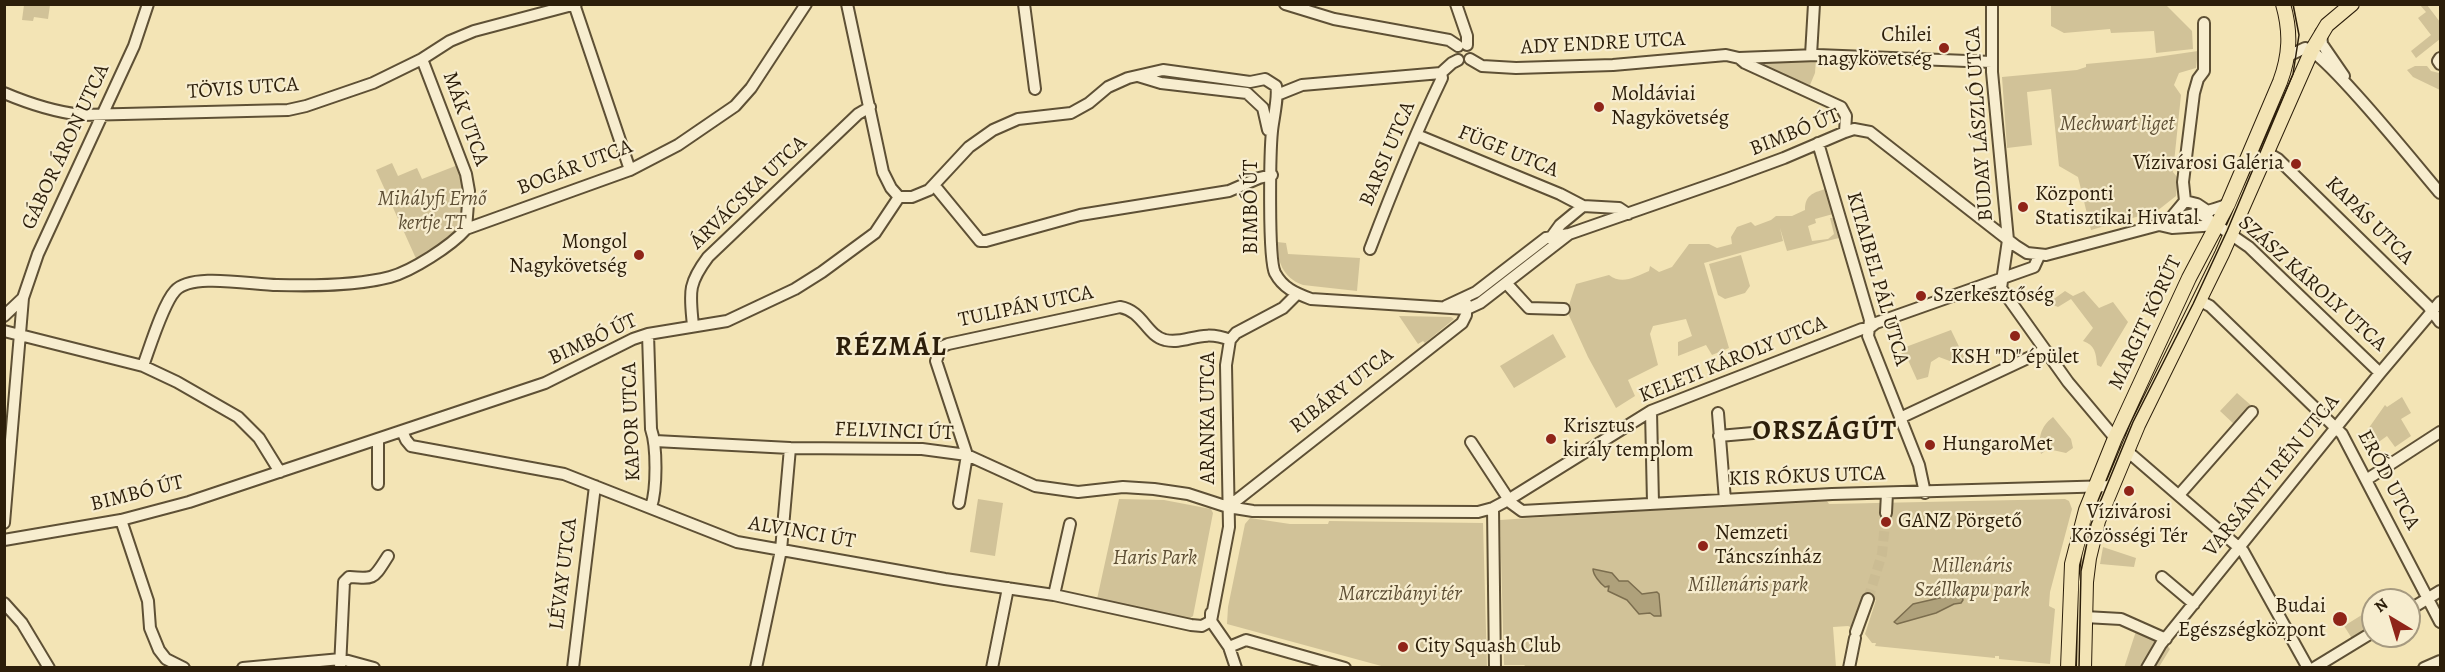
<!DOCTYPE html>
<meta charset="utf-8">
<style>
body{margin:0}
#map{position:relative;width:2445px;height:672px;overflow:hidden;background:#f3e4b5;font-family:Alegreya,serif}
canvas{display:block}
.frame{position:absolute;inset:0;border:6px solid #2c1e0a;pointer-events:none}
.north{position:absolute;left:2361px;top:588px;width:60px;height:60px;box-sizing:border-box;background:#f7edcf;border:2px solid #a69a80;border-radius:50%;rotate:322deg;font-size:16px;font-weight:700;line-height:24px;text-align:center;color:#2c1e0a}
.north::after{content:'';display:block;margin:auto;width:21px;height:27px;background:#8f2418;clip-path:polygon(50% 0,100% 100%,50% 72%,0 100%)}
</style>
<div id="map">
<canvas width="2445" height="672"></canvas>
<div class="frame"></div>
<div class="north">N</div>
</div>
<script>
const c = document.querySelector('canvas').getContext('2d');
c.lineJoin = 'round';
function fillPath(path, color) { c.fillStyle = color; c.fill(path, 'evenodd'); }
function stroke(path, color, width, dash) { c.strokeStyle = color; c.lineWidth = width; c.lineCap = dash ? 'butt' : 'round'; c.setLineDash(dash || []); c.stroke(path); }
function write(font, color, halo, rows, align = 'center') {
  c.font = font + ' Alegreya,serif'; c.lineWidth = 4.5; c.setLineDash([]); c.textBaseline = 'middle'; c.strokeStyle = halo; c.fillStyle = color; for (const [text, x, y, turn = 0] of rows) {
    c.save(); c.translate(x, y); c.rotate((+turn || 0) * Math.PI / 180); c.textAlign = isNaN(turn) ? turn : align; if (halo) c.strokeText(text, 0, 0); c.fillText(text, 0, 0); c.restore();
  }
}
fillPath(new Path2D(`
 M24,5H50L48,19L34,17L33,21L22,20Z
 M2051,5H2166L2192,31L2193,49L2156,53L2154,31L2111,33L2110,29L2064,33L2051,26Z
 M2420,5H2427L2440,22V39L2416,58L2411,51L2431,35L2418,18L2426,12Z
 M2198,51L2196,68L2179,73L2174,85L2181,95L2173,172L2178,178L2176,196L2157,211L2091,230L2078,177L2059,166L2051,89L2027,92L2032,145L2007,148L2002,77L2077,70L2086,67V64L2150,58Z
 M1816,59L1815,73L1810,85L1757,65L1758,61Z
 M2415,66H2427L2431,71L2439,73L2440,90L2413,77L2407,70Z
 M392,163L398,176L417,168L422,179L463,163L466,229L418,263L376,170Z
 M1825,189L1833,214L1815,219L1816,223L1808,226L1812,241L1828,239L1834,234L1830,218H1834L1839,238L1787,251L1780,228L1783,241L1704,263L1729,348L1712,355L1706,345L1678,356V342L1692,336L1686,319L1653,326L1650,334L1658,365L1628,380L1635,396L1616,408L1588,357L1567,311L1576,284L1609,275C1622,285 1635,277 1649,271L1650,266L1659,272L1672,267L1689,244H1709L1717,248L1732,244L1731,237L1737,227L1751,222L1755,226L1771,220L1776,216H1792L1805,210C1805,195 1813,193 1825,189Z
 M1277,242L1286,243L1288,254L1360,258L1357,291L1303,285C1283,278 1277,261 1277,242Z
 M1741,255L1750,286L1745,293L1725,299L1718,295L1709,264Z
 M2065,291L2073,296L2084,291L2099,308L2113,302L2128,322L2101,367L2097,365C2096,353 2095,345 2083,341L2093,328L2071,299L2058,307L2053,305L2051,301Z
 M1399,316L1451,317L1454,319L1425,343L1423,341L1418,344Z
 M1951,330L1965,359L1955,363L1939,357L1931,362L1928,377L1917,380L1908,360L1903,358L1901,352L1903,348Z
 M1553,334L1566,357L1514,388L1500,366Z
 M2237,393L2253,407L2236,426L2220,411Z
 M2402,397L2411,413L2401,419L2411,436L2395,447L2387,436L2376,444L2382,453L2374,459L2361,439L2385,405L2387,407Z
 M2053,417L2071,439L2073,448L2066,453L2048,449L2041,454C2038,438 2040,427 2053,417Z
 M978,499L1003,503L995,556L970,552Z
 M1119,499L1164,500L1211,509L1213,513L1193,616L1189,619L1097,599Z
 M2065,499L2069,501L2072,509L2050,592L2049,606L2055,609L2050,664L1999,659V656H1995V658L1875,646L1876,643H1872L1865,634L1876,600L1864,595L1853,628L1848,626L1833,627L1836,667L1528,668L1524,665H1504L1500,520L1780,501H1827L1829,504Z
 M1250,518L1290,524H1328L1329,521L1483,523L1487,667H1385L1227,624L1228,607L1245,524Z
 M2103,547L2136,558L2134,567L2100,564Z
 M2373,608V629L2353,640L2344,626Z
 M2137,628L2161,639L2170,649L2159,667L2124,668Z`), '#d1c298');
const water = new Path2D(`
 M1593,569L1612,573L1619,581H1628L1642,594L1657,592L1659,594L1661,616H1654L1650,613L1639,614L1627,600L1608,591L1609,586L1605,587C1600,583 1593,575 1593,569Z
 M1961,593L1963,600L1961,603L1954,604L1936,613L1897,624L1894,622L1913,604Z`);
fillPath(water, '#afa17b');
stroke(water, '#7b6d4e', 1.5);
stroke(new Path2D(`
 M1868,599L1882,554L1886,513`), '#cbbc93', 10, [10, 5]);
const minor = new Path2D(`
 M574,4L630,170
 M847,4L883,172L891,188L899,197
 M1024,4L1035,89
 M1285,4L1334,19L1449,40L1458,46
 M1456,4L1467,36V45
 M1992,4V72L2008,240L2001,288L2068,382L2115,438
 M2321,33L2322,44L2344,76
 M1811,55L1814,4
 M2288,56L2305,48C2326,52 2420,170 2440,193
 M1739,58L1745,63L1841,107L1846,116L1845,132
 M2440,58L2438,61L2440,64
 M422,59L466,174L469,191L466,229
 M1470,59L1482,66L1516,68L1613,65L1726,55L1739,58L1817,55L1992,62
 M1138,76L1161,83L1247,93L1263,108L1268,130
 M4,93C30,104 54,112 82,115L288,110L306,106L373,83L422,59L450,41L474,31L576,4
 M1277,95L1302,85L1441,73L1452,63L1458,60
 M1417,135L1560,194L1583,206L1619,208L1628,214
 M1818,143L1870,320L1868,336L1919,465L1925,493
 M2266,152L2278,159L2428,306L2440,322
 M934,185L980,241H986L1080,215L1229,191L1259,178L1272,175
 M899,197H912L929,190L969,147L993,130L1018,119L1071,113L1089,103L1108,87L1128,78L1163,70L1250,82L1265,79L1276,86C1279,95 1273,120 1272,131C1270,151 1268,259 1275,273C1283,288 1295,293 1311,299L1467,309L1480,303L1569,234
 M2185,201L2183,182L2194,93L2198,79L2204,71V23
 M2201,214L2249,247L2380,373
 M2170,219L2185,201L2197,204L2209,212
 M2159,225L2172,228L2218,225
 M1552,236L1560,225L1583,206
 M1370,249C1392,191 1415,134 1442,78L1441,73
 M1507,284L1529,308L1564,309
 M2200,301L2210,306L2342,434L2440,622
 M1446,306L1476,292L1546,238L1569,234L1727,179L1784,158L1845,132L1854,129L1870,132L2016,246L2027,253L2046,255L2159,225C2181,213 2205,215 2228,204
 M4,316L23,298
 M693,326C690,293 687,285 708,257L858,114L870,107
 M4,331L143,366L177,382L238,417L259,438L280,472
 M648,334L651,429C657,446 657,489 651,507
 M143,366C150,347 163,304 175,291C191,272 253,285 277,285C313,286 355,286 390,277C412,271 451,246 466,229L630,170L678,145L735,106L751,88L806,4
 M1651,411L1653,503
 M1718,413L1725,500
 M1900,418L2045,350
 M402,431L406,440L411,446L564,474L737,542L945,579L1054,595L1191,625L1202,626L1211,621
 M1719,436L1753,433
 M378,440V484
 M655,441L790,448L922,449L967,455L1035,486L1078,492L1123,487L1154,489L1188,494L1228,507L1253,511L1478,512L1493,508L1508,500L1651,411L1862,329H1868L1876,323L2034,267L2039,256
 M1471,442L1511,503L1522,511L1832,494L2112,486
 M2126,450L2243,551L2308,668
 M2366,480L2440,432
 M2179,495L2252,412
 M959,503L967,455L936,361L941,347L948,344L1120,307C1143,311 1146,335 1165,340C1187,345 1200,328 1230,340
 M1228,507L1462,323L1466,315V303
 M1493,508L1495,668
 M1886,513L1887,493
 M121,520L148,601L150,628L159,650L166,659L184,668
 M4,523L23,298L38,254L134,46L148,4
 M4,540L121,520L189,502L545,383L633,339L648,334L727,321L795,289L822,272L875,233L899,197
 M2162,577L2194,604
 M1054,595L1070,524
 M4,603L22,623L49,668
 M2409,610L2440,591
 M1211,613V621L1229,647L1236,668
 M2085,617L2121,619L2166,639
 M1211,621L1229,527L1226,365L1230,340L1236,333L1283,308L1297,294
 M1856,632L1868,599
 M1229,647L1246,640L1345,668
 M243,668L341,659L374,668
 M340,668L344,582L349,577C376,579 373,579 388,556
 M573,668L595,486
 M756,668L781,550L790,448
 M992,668L1008,588
 M1849,668L1855,638
 M2147,668L2161,644L2380,373L2440,302
 M2314,668L2373,632
 M2424,668L2440,661`);
const major = new Path2D(`
 M2068,668L2072,564L2086,510L2115,438L2189,278L2228,204L2280,82C2290,55 2291,32 2283,4
 M2084,668L2086,582L2089,558L2098,521L2138,425L2222,254L2312,50L2327,25L2352,4`);
stroke(minor, '#5e5035', 14);
stroke(major, '#2c1e0a', 16);
stroke(minor, '#f7edcf', 10);
stroke(major, '#f3e4b5', 14);
stroke(new Path2D(`
 M2079,668L2081,571L2091,524L2133,422L2193,304L2227,231L2293,74L2299,35L2293,4`), '#2c1e0a', 1.5);
for (const [x, y, r, color] of [
 [1944,48,6,"#8f2418"],
 [1599,107,6,"#8f2418"],
 [2296,164,6,"#8f2418"],
 [2023,207,6,"#8f2418"],
 [639,255,6,"#8f2418"],
 [1921,296,6,"#8f2418"],
 [2015,336,6,"#8f2418"],
 [1551,439,6,"#8f2418"],
 [1930,445,6,"#8f2418"],
 [2129,491,6,"#8f2418"],
 [1886,522,6,"#8f2418"],
 [1703,546,6,"#8f2418"],
 [2340,619,8,"#8f2418"],
 [1403,647,6,"#8f2418"]
]) { const dot = new Path2D(); dot.arc(x, y, r, 0, 2 * Math.PI); c.fillStyle = color; c.fill(dot); stroke(dot, '#f7edcf', 2); }
write('21px', '#2c1e0a', '#f7edcf', [
 ["Chilei",1932,36,"right"],
 ["nagykövetség",1932,60,"right"],
 ["Moldáviai",1611,95],
 ["Nagykövetség",1611,119],
 ["Vízivárosi Galéria",2284,164,"right"],
 ["Központi",2035,195],
 ["Statisztikai Hivatal",2035,219],
 ["Mongol",627,243,"right"],
 ["Nagykövetség",627,267,"right"],
 ["Szerkesztőség",1933,296],
 ["KSH \"D\" épület",2015,358,"center"],
 ["Krisztus",1563,427],
 ["király templom",1563,451],
 ["HungaroMet",1942,445],
 ["Vízivárosi",2129,513,"center"],
 ["Közösségi Tér",2129,537,"center"],
 ["GANZ Pörgető",1898,522],
 ["Nemzeti",1715,534],
 ["Táncszínház",1715,558],
 ["Budai",2326,607,"right"],
 ["Egészségközpont",2326,631,"right"],
 ["City Squash Club",1415,647]
], 'left');
write('21px', '#2c1e0a', '#f7edcf', [
 ["ADY ENDRE UTCA",1603,44,-3],
 ["TÖVIS UTCA",243,89,-4],
 ["MÁK UTCA",465,119,70],
 ["BUDAY LÁSZLÓ UTCA",1980,124,-94],
 ["BIMBÓ ÚT",1795,133,-22],
 ["GÁBOR ÁRON UTCA",66,147,-65],
 ["FÜGE UTCA",1508,152,22],
 ["BARSI UTCA",1388,154,-67],
 ["BOGÁR UTCA",575,168,-21],
 ["ÁRVÁCSKA UTCA",749,193,-44],
 ["BIMBÓ ÚT",1252,207,-90],
 ["KAPÁS UTCA",2369,221,45],
 ["KITAIBEL PÁL UTCA",1877,279,74],
 ["SZÁSZ KÁROLY UTCA",2312,284,42],
 ["TULIPÁN UTCA",1026,307,-12],
 ["MARGIT KÖRÚT",2146,323,-65],
 ["BIMBÓ ÚT",593,340,-25],
 ["KELETI KÁROLY UTCA",1733,360,-22],
 ["RIBÁRY UTCA",1342,391,-38],
 ["ARANKA UTCA",1209,418,-90],
 ["KAPOR UTCA",632,422,-92],
 ["FELVINCI ÚT",894,432,2],
 ["VARSÁNYI IRÉN UTCA",2272,476,-51],
 ["KIS RÓKUS UTCA",1807,477,-2],
 ["ERŐD UTCA",2388,480,62],
 ["BIMBÓ ÚT",137,494,-14],
 ["ALVINCI ÚT",802,533,10],
 ["LÉVAY UTCA",564,574,-83]
]);
write('italic 21px', '#5e4f35', '#f7edcf', [
 ["Mechwart liget",2117,125],
 ["Mihályfi Ernő",432,200],
 ["kertje TT",432,224],
 ["Haris Park",1155,559],
 ["Millenáris",1972,567],
 ["Széllkapu park",1972,591],
 ["Millenáris park",1748,586],
 ["Marczibányi tér",1400,595]
]);
c.letterSpacing = '1.5px';
write('bold 27px', '#2c1e0a', '#f7edcf', [
 ["RÉZMÁL",891,348],
 ["ORSZÁGÚT",1825,432]
]);
c.letterSpacing = '0px';
</script>
